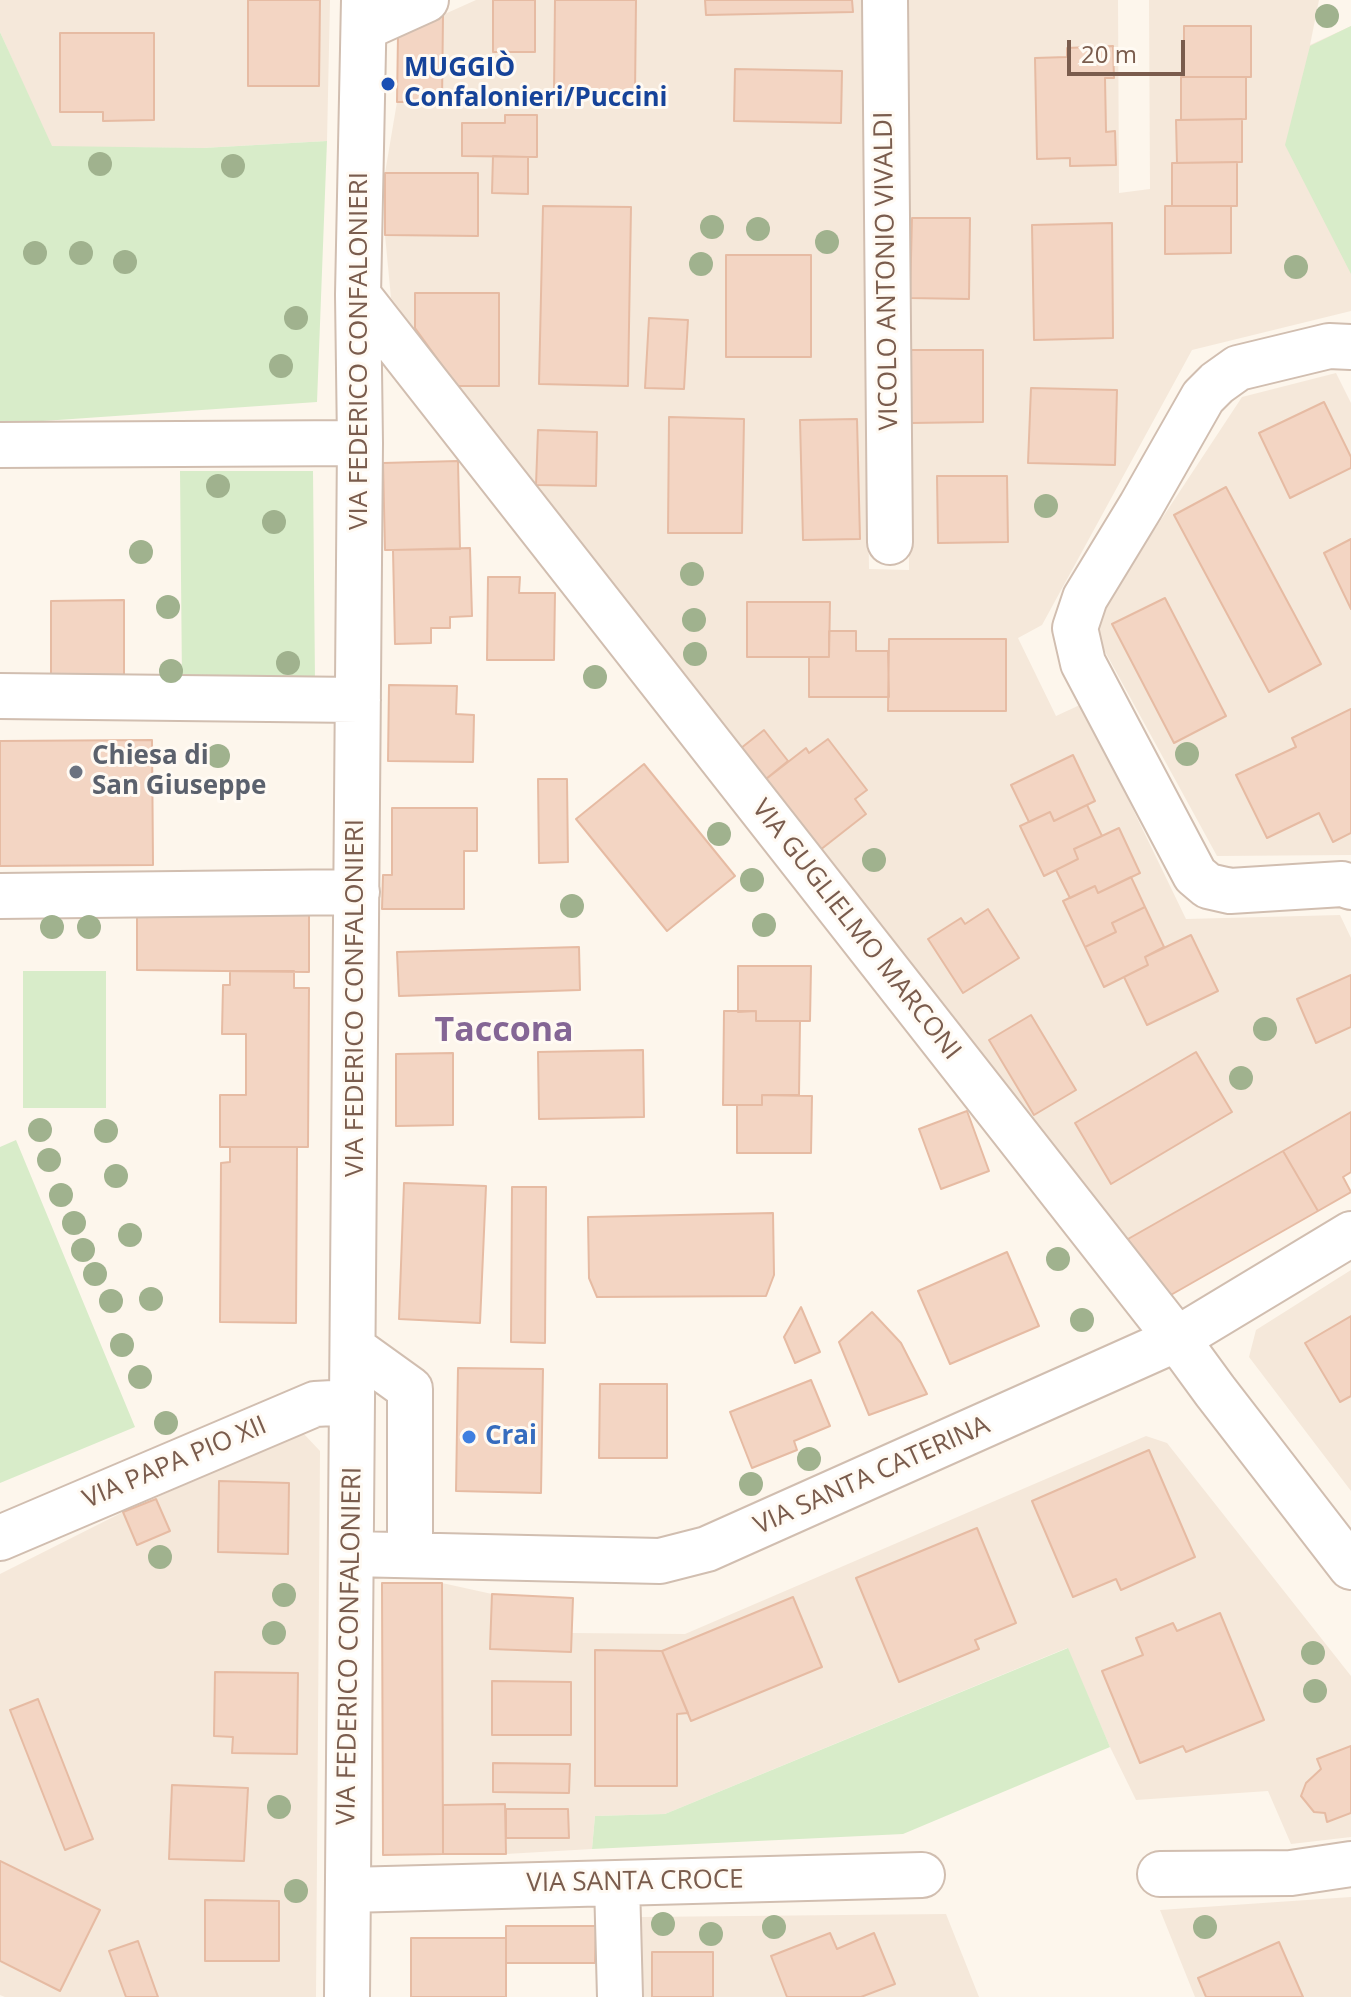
<!DOCTYPE html>
<meta charset="utf-8">
<style>
body{margin:0}
#map{position:relative;width:1351px;height:1997px;overflow:hidden;background:#fdf6ec;font-family:"Open Sans",sans-serif}
canvas{display:block}
.scale{position:absolute;left:1067px;top:40px;width:118px;height:36px;box-sizing:border-box;border:4px solid #7a5c4d;border-top:0;padding-left:10px;font-size:24px;line-height:28px;white-space:nowrap;color:#7a5c4d;-webkit-text-stroke:6px #fffaf3;paint-order:stroke}
</style>
<div id="map">
<canvas width="1351" height="1997"></canvas>
<div class="scale">20 m</div>
</div>
<script>
const c = document.querySelector('canvas').getContext('2d');
c.lineJoin = 'round';
function fillPath(path, color) { c.fillStyle = color; c.fill(path, 'evenodd'); }
function stroke(path, color, width, dash) { c.strokeStyle = color; c.lineWidth = width; c.lineCap = dash ? 'butt' : 'round'; c.setLineDash(dash || []); c.stroke(path); }
function write(font, color, halo, rows, align = 'center') {
  c.font = font + ' "Open Sans",sans-serif'; c.lineWidth = 6; c.setLineDash([]); c.textBaseline = 'middle'; c.strokeStyle = halo; c.fillStyle = color; for (const [text, x, y, turn = 0] of rows) {
    c.save(); c.translate(x, y); c.rotate((+turn || 0) * Math.PI / 180); c.textAlign = isNaN(turn) ? turn : align; if (halo) c.strokeText(text, 0, 0); c.fillText(text, 0, 0); c.restore();
  }
}
fillPath(new Path2D(`
 M0,0H330L327,141L203,148L51,147L0,32Z
 M476,0H862L869,569L909,570L906,0H1118L1119,193L1150,189L1149,0H1319L1310,45L1351,26V311L1192,350L1042,625L1018,638L1056,716L1082,704L1186,919L1340,915L1351,938V1172L1343,1177L1351,1192L1162,1300L1128,1239L815,854L391,298L385,235V173L397,102L398,35Z
 M1336,373L1351,403V855L1217,856L1091,626L1242,397Z
 M1351,1270V1491L1249,1357L1256,1330Z
 M303,1433L320,1451L316,1997H5L0,1995V1574L123,1512Z
 M1146,1436L1167,1443L1351,1676V1837L1291,1844L1268,1791L1136,1800L1110,1747L1067,1648L665,1814L595,1816L592,1849L506,1854L383,1855L382,1583H442L492,1594L573,1598L572,1633L685,1634Z
 M1351,1897V1997H1195L1160,1910Z
 M946,1914L979,1997H642L641,1917Z`), '#f5e8da');
fillPath(new Path2D(`
 M1351,26V274L1285,145L1310,46Z
 M0,32L52,146L203,148L327,141L317,402L0,424Z
 M180,471H313L315,681L182,682Z
 M23,971H106V1108H23Z
 M16,1140L135,1427L0,1483V1147Z
 M1068,1648L1110,1747L903,1834L592,1849L595,1816L665,1814Z`), '#d8ecc9');
const building = new Path2D(`
 M248,0H320L319,86H248Z
 M493,0H535V52H493Z
 M555,0H636L635,95L554,94Z
 M705,0H852L853,12L706,15Z
 M443,16L442,102H397L398,35Z
 M1184,26H1251V77H1184Z
 M60,33H154V120L103,121V112H60Z
 M1113,46L1114,78H1105L1106,132L1115,131L1116,165L1070,166V158L1037,159L1035,58L1067,57V48Z
 M735,69L842,71L841,123L734,121Z
 M1181,77H1246V119L1181,120Z
 M505,115H537V157L462,156V123H505Z
 M1242,119V162L1177,163L1176,120Z
 M493,156L528,157V194L492,193Z
 M1237,162V206H1172V163Z
 M385,173H478V236L385,235Z
 M543,206L631,207L628,386L539,384Z
 M1165,206H1231V253L1165,254Z
 M912,218H970L969,299L910,298Z
 M1112,223L1113,338L1034,340L1032,225Z
 M726,255H811V357H726Z
 M415,293H499V386H457L415,328Z
 M649,318L688,320L684,389L645,388Z
 M911,350H983V422L911,423Z
 M1031,388L1117,390L1115,465L1028,463Z
 M1324,402L1351,457V468L1290,498L1259,433Z
 M669,417L744,419L742,533H668Z
 M857,419L860,539L803,540L800,420Z
 M538,430L597,432L596,486L536,485Z
 M458,461L460,549L385,550L383,463Z
 M937,476H1007L1008,542L938,543Z
 M1226,487L1321,664L1269,692L1174,515Z
 M1351,539V609L1324,553Z
 M470,548L472,616L450,617V628H431V643L395,644L393,550Z
 M488,577H520L519,593H555L554,660H487Z
 M1165,598L1226,716L1174,743L1112,624Z
 M124,600V680L51,681V601Z
 M747,602H830L829,657H747Z
 M829,631H856V651H888L889,697H809V657H829Z
 M889,639H1006V711H888Z
 M389,685L457,686L456,714L474,715L473,762L388,761Z
 M1351,709V833L1333,842L1319,813L1267,838L1236,775L1296,747L1292,738Z
 M764,730L788,761L761,783L736,752Z
 M828,739L867,790L855,799L866,814L815,854L761,783L806,748L809,753Z
 M152,740L153,865L0,866V741Z
 M1073,755L1095,801L1054,821L1050,812L1029,822L1011,785Z
 M644,764L735,876L667,931L576,819Z
 M538,779H567L568,862L539,863Z
 M1087,805L1102,836L1074,849L1078,859L1044,876L1020,826L1050,812L1054,821Z
 M392,808H477V851H464V909H382L383,875H392Z
 M1119,828L1140,873L1098,893L1095,886L1070,898L1056,870L1078,859L1074,849Z
 M1131,877L1145,907L1112,923L1116,932L1085,947L1063,901L1095,886L1098,893Z
 M1145,907L1164,947L1145,957L1148,965L1104,987L1085,947L1116,932L1112,923Z
 M988,909L1019,958L963,993L928,939L961,918L965,924Z
 M137,912L309,914V972L137,970Z
 M1191,935L1218,991L1147,1025L1124,977L1148,965L1145,957Z
 M579,947L580,990L399,996L397,952Z
 M738,966H811L810,1021H756V1011L738,1012Z
 M230,971H294V988H309L308,1147H220V1095H246V1034H222L223,985H230Z
 M1351,975V1027L1316,1043L1297,999Z
 M724,1011H756V1021H800L799,1095H762V1105H723Z
 M1031,1015L1076,1090L1034,1115L989,1040Z
 M643,1050L644,1117L539,1119L538,1052Z
 M1196,1052L1232,1112L1111,1184L1075,1123Z
 M453,1053V1125L396,1126V1054Z
 M762,1095L812,1096L811,1153H737V1105H762Z
 M967,1111L989,1171L941,1189L919,1129Z
 M1351,1112V1172L1343,1177L1351,1192L1318,1211L1283,1151Z
 M230,1147H297L296,1323L220,1322L221,1163L230,1162Z
 M1283,1151L1318,1211L1162,1300L1128,1239Z
 M404,1183L486,1186L480,1323L399,1319Z
 M512,1187H546L545,1343L511,1342Z
 M773,1213L774,1275L766,1296L597,1297L589,1278L588,1217Z
 M1007,1252L1039,1326L950,1364L918,1291Z
 M801,1307L820,1352L795,1363L784,1337Z
 M872,1312L901,1343L927,1394L869,1415L839,1342Z
 M1351,1316V1396L1340,1402L1305,1343Z
 M458,1368L543,1369L541,1493L456,1491Z
 M811,1380L830,1426L794,1441L797,1450L752,1468L730,1412Z
 M600,1384H667V1458H599Z
 M1149,1450L1195,1557L1121,1590L1116,1579L1073,1597L1032,1501Z
 M219,1481L289,1483L288,1554L218,1552Z
 M156,1499L170,1531L137,1545L123,1512Z
 M977,1528L1016,1623L975,1640L979,1649L899,1682L856,1578Z
 M382,1583H442L443,1854L383,1855Z
 M492,1594L573,1598L571,1652L490,1649Z
 M793,1597L822,1667L691,1721L662,1651Z
 M1220,1613L1264,1720L1186,1752L1183,1746L1140,1763L1102,1671L1143,1655L1136,1638L1173,1623L1177,1631Z
 M595,1650L662,1651L688,1713L677,1714V1786H595Z
 M215,1672L298,1673L297,1754L232,1753L233,1737L214,1736Z
 M492,1681L571,1682V1735H492Z
 M38,1699L93,1839L65,1850L10,1710Z
 M1351,1746V1813L1327,1822L1325,1813L1314,1812L1301,1796L1306,1783L1321,1769L1317,1759Z
 M493,1763L570,1764L569,1793L493,1792Z
 M172,1785L248,1788L244,1861L169,1859Z
 M505,1804L506,1854H443V1805Z
 M506,1809H568L569,1838H506Z
 M0,1861L100,1910L60,1991L0,1961Z
 M205,1900L279,1901V1961H205Z
 M506,1926H596L595,1963H506Z
 M830,1933L837,1949L874,1933L895,1984L861,1997H787L771,1956Z
 M411,1938H506V1997H411Z
 M138,1941L158,1997H126L109,1951Z
 M1279,1942L1303,1997H1206L1198,1978Z
 M652,1952H713V1997H652Z`);
fillPath(building, '#f3d5c3');
stroke(building, '#e6bba3', 2);
const minor = new Path2D(`
 M885,0L890,542
 M364,28L426,0
 M358,295L1177,1339L1215,1391L1351,1567
 M1351,347L1329,346L1238,368L1217,383L1203,397L1141,506L1085,598L1075,628L1083,663L1195,875L1208,886L1230,891L1342,884L1351,887
 M0,445L360,443
 M0,696L358,700
 M0,896L357,892
 M353,1348L410,1389V1555
 M0,1538L315,1404L352,1402
 M351,1554L660,1561L707,1549L1177,1339L1351,1234
 M1160,1874L1291,1873L1351,1864
 M617,1883L620,1997
 M348,1890L922,1875
 M347,1997L360,443L358,295L364,0`);
stroke(minor, '#d1beb0', 48);
stroke(minor, '#fff', 44);
c.fillStyle = '#a0b28e';
for (const [x, y] of [
 [1327,16],
 [100,164],
 [233,166],
 [712,227],
 [758,229],
 [827,242],
 [35,253],
 [81,253],
 [125,262],
 [701,264],
 [1296,267],
 [296,318],
 [281,366],
 [218,486],
 [1046,506],
 [274,522],
 [141,552],
 [692,574],
 [168,607],
 [694,620],
 [695,654],
 [288,663],
 [171,671],
 [595,677],
 [1187,754],
 [218,756],
 [719,834],
 [874,860],
 [752,880],
 [572,906],
 [764,925],
 [52,927],
 [89,927],
 [1265,1029],
 [1241,1078],
 [40,1130],
 [106,1131],
 [49,1160],
 [116,1176],
 [61,1195],
 [74,1223],
 [130,1235],
 [83,1250],
 [1058,1259],
 [95,1274],
 [151,1299],
 [111,1301],
 [1082,1320],
 [122,1345],
 [140,1377],
 [166,1423],
 [809,1459],
 [751,1484],
 [160,1557],
 [284,1595],
 [274,1633],
 [1313,1653],
 [1315,1691],
 [279,1807],
 [296,1891],
 [663,1924],
 [774,1927],
 [1205,1927],
 [711,1934]
]) { c.beginPath(); c.arc(x, y, 12, 0, 2 * Math.PI); c.fill(); }
for (const [x, y, r, color] of [
 [388,84,8,"#1a4fb4"],
 [76,772,8,"#6b7280"],
 [469,1437,8,"#3f7fe0"]
]) { const dot = new Path2D(); dot.arc(x, y, r, 0, 2 * Math.PI); c.fillStyle = color; c.fill(dot); stroke(dot, '#fffaf3', 3); }
write('bold 26px', '#164399', '#fffaf3', [
 ["MUGGIÒ",404,69],
 ["Confalonieri/Puccini",404,99]
], 'left');
write('26px', '#7a5c4d', '#fffaf3', [
 ["VICOLO ANTONIO VIVALDI",887,271,-91],
 ["VIA FEDERICO CONFALONIERI",360,351,-90],
 ["VIA GUGLIELMO MARCONI",856,930,52],
 ["VIA FEDERICO CONFALONIERI",356,998,-90],
 ["VIA PAPA PIO XII",175,1463,-23],
 ["VIA SANTA CATERINA",872,1476,-24],
 ["VIA FEDERICO CONFALONIERI",350,1646,-89],
 ["VIA SANTA CROCE",635,1882,-1]
]);
write('bold 26px', '#5b616d', '#fffaf3', [
 ["Chiesa di",92,757],
 ["San Giuseppe",92,787]
], 'left');
write('bold 26px', '#366cbe', '#fffaf3', [
 ["Crai",485,1437]
], 'left');
write('bold 34px', '#846695', '#fffaf3', [
 ["Taccona",504,1031]
]);
</script>
